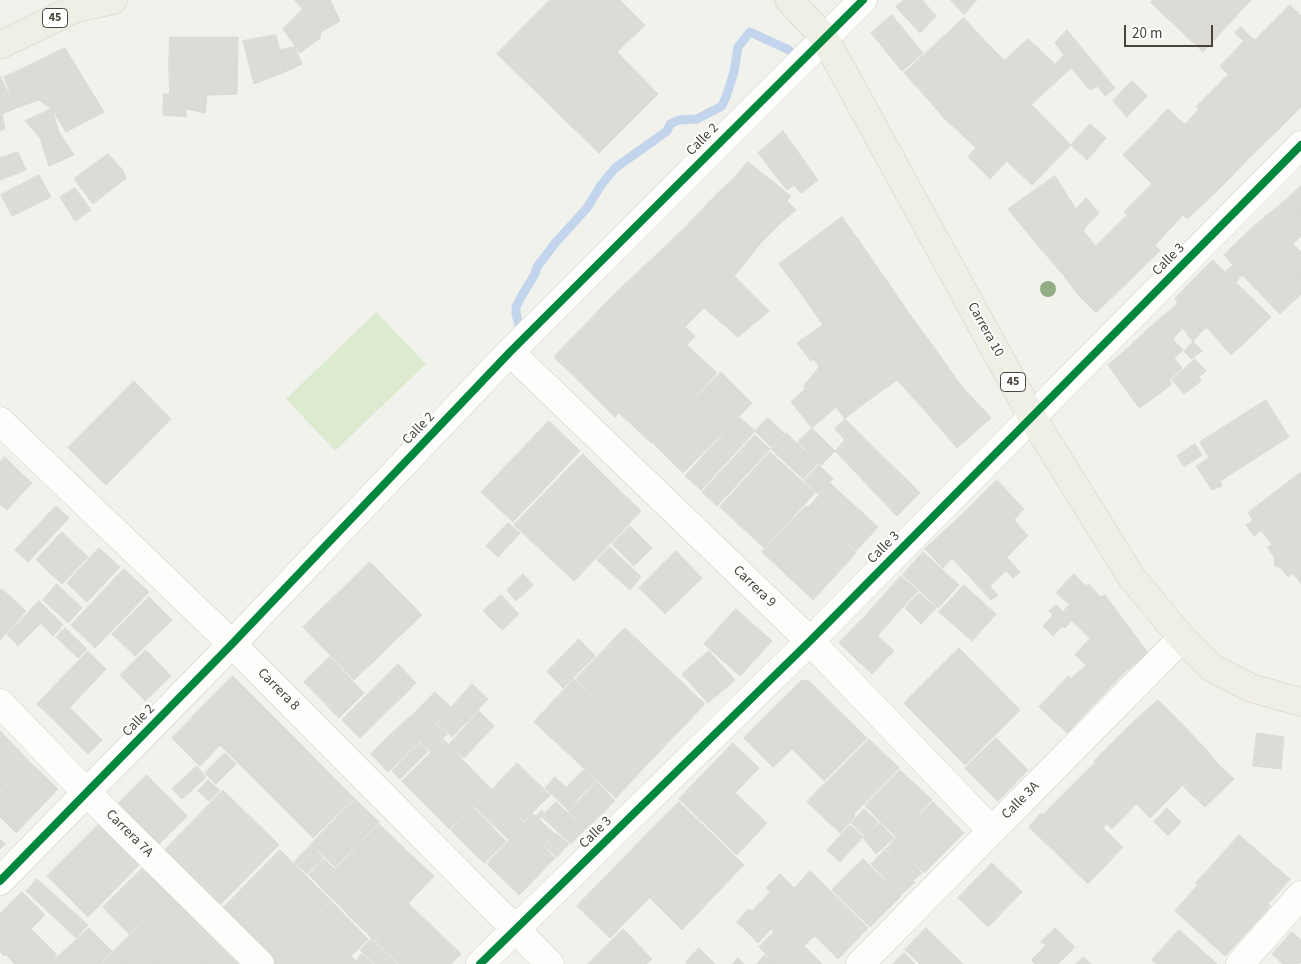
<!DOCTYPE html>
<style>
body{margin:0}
#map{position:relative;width:1301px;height:964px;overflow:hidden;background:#f2f2ed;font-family:"Source Sans 3",sans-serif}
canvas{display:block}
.scale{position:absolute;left:1124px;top:25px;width:89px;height:22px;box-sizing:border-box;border:2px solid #484439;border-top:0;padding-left:6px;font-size:15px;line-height:18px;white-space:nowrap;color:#484439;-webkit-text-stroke:4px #fff;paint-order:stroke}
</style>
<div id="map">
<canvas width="1301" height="964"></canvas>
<div class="scale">20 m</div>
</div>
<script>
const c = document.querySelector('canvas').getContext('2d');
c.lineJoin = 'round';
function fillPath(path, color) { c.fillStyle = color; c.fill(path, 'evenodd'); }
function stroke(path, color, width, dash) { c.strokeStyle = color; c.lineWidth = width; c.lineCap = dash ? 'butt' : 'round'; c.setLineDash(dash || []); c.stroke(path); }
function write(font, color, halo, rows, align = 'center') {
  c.font = font + ' "Source Sans 3",sans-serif'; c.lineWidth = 4; c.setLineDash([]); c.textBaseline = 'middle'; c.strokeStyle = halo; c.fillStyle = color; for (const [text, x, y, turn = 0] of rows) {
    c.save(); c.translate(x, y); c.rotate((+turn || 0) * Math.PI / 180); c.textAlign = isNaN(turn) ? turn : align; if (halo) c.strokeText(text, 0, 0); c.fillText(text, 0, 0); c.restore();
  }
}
fillPath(new Path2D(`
 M376,312L426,364L335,451L286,399Z`), '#dcebd0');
stroke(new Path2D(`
 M519,325L516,314V307L521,297L535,274L537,267L556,242L587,208L601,185L615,168L667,131L670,124L679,120L697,119L722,106L726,97L734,72L738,47L750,32L789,50`), '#c2d5ec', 9);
const building = new Path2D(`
 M295,0H330L340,21L321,32Z
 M550,0H620L645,25L617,52L658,94L599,153L497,54Z
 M904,0H922L936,16L920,33L896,7Z
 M951,0H977L964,14Z
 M1153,0H1212L1182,32L1151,3Z
 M1212,0H1251L1203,52L1182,32Z
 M1290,5L1301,16V87L1255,40Z
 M302,10L321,32L320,38L300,53L283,29Z
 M892,15L923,53L902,71L871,33Z
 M964,18L987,43L927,98L904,73Z
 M1241,27L1301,87V107L1281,127L1220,66L1244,41L1235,33Z
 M1067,30L1115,88L1105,96L1097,86L1090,90L1071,68L1032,104L1024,97L1064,55L1055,43Z
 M276,35L285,72L254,84L243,41Z
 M170,37H238L237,94L213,95L211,66L169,64Z
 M1028,39L1055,64L976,148L944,118Z
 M987,43L1004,60L944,118L927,98Z
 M295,47L302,64L285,72L280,50Z
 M65,48L104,112L66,132L52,109L39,100L26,67Z
 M169,64L211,66L213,95L170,93Z
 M26,67L39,100L16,108L4,77Z
 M1229,74L1281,127L1248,159L1196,107Z
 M0,76L16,108L0,115Z
 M1132,81L1147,96L1127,117L1113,101Z
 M164,94H190L186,109V117L163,115Z
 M190,94L207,95L205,113L186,109Z
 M1024,97L1071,145L1032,185L1007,161L990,179L968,157Z
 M52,109L59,132L40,138L25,121Z
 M1168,109L1202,140L1199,143L1231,177L1216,192L1152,126Z
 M1199,110L1248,159L1231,177L1199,143L1202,140L1185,125Z
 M2,114L5,129L0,131V115Z
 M1090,124L1106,138L1087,160L1071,145Z
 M1152,126L1216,192L1187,219L1123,155Z
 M783,131L818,180L801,193L794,185L787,190L758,153Z
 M59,132L74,155L49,166L40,138Z
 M18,152L26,170L0,180V158Z
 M108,154L123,170L126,178L93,204L74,179Z
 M748,162L791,196L787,201L796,210L782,222L736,176Z
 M39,175L51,197L12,216L1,195Z
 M736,176L782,222L760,244L715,196Z
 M1055,176L1076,209L1034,241L1008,209Z
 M1152,184L1183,215L1155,245L1124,212Z
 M1301,186V214L1286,200Z
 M75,188L91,210L75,221L60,197Z
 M715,196L760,244L735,275L686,227Z
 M1086,198L1099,213L1083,230L1096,247L1065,277L1034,241L1076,209Z
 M1286,200L1301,214V236L1293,244L1301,252V279L1252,228Z
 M1128,215L1160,251L1138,272L1105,237Z
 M842,217L862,245L800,292L779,264Z
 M686,227L769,311L738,337L704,308L685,327L695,336L679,353L617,292Z
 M1252,228L1301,279V294L1280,314L1242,275L1236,282L1226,271L1233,265L1224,255Z
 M1105,237L1121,254L1079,296L1065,277Z
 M862,245L887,281L823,325L800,292Z
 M1121,254L1138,272L1096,313L1079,296Z
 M1213,260L1271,317L1252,336L1232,313L1195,278Z
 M1195,278L1232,313L1252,336L1231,355L1207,327L1201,332L1175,299Z
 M887,281L913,319L886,338L891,347L870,361L838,315Z
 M617,292L647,322L584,386L554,357Z
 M1178,303L1201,332L1193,342L1170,311Z
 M1170,311L1183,327L1173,339L1156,322Z
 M838,315L850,332L811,361L797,343Z
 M913,319L936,350L897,380L878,355L891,347L886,338Z
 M647,322L679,353L615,417L584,386Z
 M1156,322L1183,350L1174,358L1182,368L1169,380L1172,384L1159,394L1126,350Z
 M850,332L870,361L878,355L897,380L862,405L822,353Z
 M1193,342L1202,351L1191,359L1184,351Z
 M687,345L717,373L651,443L619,413Z
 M936,350L959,383L926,412L897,380Z
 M1126,350L1159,394L1139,408L1108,365Z
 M822,353L862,405L845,419L812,376L819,367L814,359Z
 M1195,359L1206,371L1199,377L1201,381L1184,394L1172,380Z
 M721,372L752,403L683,473L652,442Z
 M812,376L836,407L812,428L791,402L805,389L804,386Z
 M134,381L171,419L106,485L68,448Z
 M959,383L991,418L957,448L926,412Z
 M1266,400L1289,437L1220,481L1222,486L1212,490L1196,466L1209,458L1200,442Z
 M739,417L755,431L701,490L685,476Z
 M768,418L784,433L771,447L755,431Z
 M845,419L920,493L897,516L835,451L845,440L835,429Z
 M549,421L580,451L513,522L481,492Z
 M812,428L835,451L821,465L798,442Z
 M786,433L818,463L803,479L771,449Z
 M755,435L770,449L717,506L702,492Z
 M1195,444L1202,455L1184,467L1177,456Z
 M770,452L815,493L764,548L720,507Z
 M583,454L611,482L569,526L540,498Z
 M5,457L20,472L0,492V462Z
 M819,465L833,479L818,494L804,481Z
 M20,472L32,483L7,510L0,504V494Z
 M1300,473L1301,475V584L1293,573L1288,577L1281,568L1275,566L1274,557L1267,547L1272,545L1261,530L1254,536L1246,525L1253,520L1248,513Z
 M997,480L1024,509L993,542L965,512Z
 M611,482L641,511L574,581L543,552Z
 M830,483L878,527L856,551L808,508Z
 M540,498L569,526L543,552L514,525Z
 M56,506L69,518L28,562L15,550Z
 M806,506L856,553L813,600L762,552Z
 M965,512L1020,572L1013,578L1006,571L990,586L998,595L991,600L952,558L943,568L925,549Z
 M1014,520L1028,536L1007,557L993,542Z
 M508,523L520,533L498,557L486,546Z
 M630,526L652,548L634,566L612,544Z
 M62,532L88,557L62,584L36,560Z
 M610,547L641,577L630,590L597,560Z
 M99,548L120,567L87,602L67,583Z
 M676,551L702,578L665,614L639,588Z
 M923,552L959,585L938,608L903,575Z
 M370,562L422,615L354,680L303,627Z
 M124,569L149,592L95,648L71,625Z
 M523,574L533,585L516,601L507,590Z
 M1074,574L1087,587L1070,605L1056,593Z
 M901,576L918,591L901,609L885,594Z
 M57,584L82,608L68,623L43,600Z
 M1089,584L1100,597L1105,595L1148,653L1125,672L1063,612Z
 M964,585L996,614L972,641L939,612Z
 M2,589L26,611L0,640V591Z
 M919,593L936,608L921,624L905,608Z
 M885,594L901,609L878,635L862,620Z
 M501,595L519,614L502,630L483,611Z
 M149,597L172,620L135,656L112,634Z
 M39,601L63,625L53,636L29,611Z
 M1056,605L1072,620L1065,628L1062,626L1053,636L1043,626L1053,615L1049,611Z
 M736,609L772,641L740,676L704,644Z
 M29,612L41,623L18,646L7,634Z
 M861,620L894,651L872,674L839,643Z
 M65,628L87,649L78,658L56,637Z
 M625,628L705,704L656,755L576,679Z
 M579,639L595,656L563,688L547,672Z
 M1090,639L1125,672L1096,702L1072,678L1086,665L1075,655Z
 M959,648L1020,710L965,765L904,703Z
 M146,650L171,676L145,701L120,675Z
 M88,651L106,669L56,722L37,704Z
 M709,651L735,680L708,703L682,674Z
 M330,657L364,693L339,718L304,682Z
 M398,664L416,683L360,738L342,720Z
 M233,676L261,704L220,745L192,717Z
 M1069,676L1096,702L1067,733L1039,707Z
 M574,679L656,755L616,798L534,722Z
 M802,680L809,681L867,738L824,781L792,749L773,767L744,738Z
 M472,684L488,699L466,723L450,709Z
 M435,692L451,707L426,733L410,718Z
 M1158,700L1181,723L1151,753L1127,728Z
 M261,704L354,798L313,838L220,745Z
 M70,708L102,740L88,754L56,722Z
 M449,709L465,723L452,737L437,723Z
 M479,711L494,726L464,758L449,745Z
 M409,717L426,734L388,772L371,754Z
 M192,718L220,745L200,766L172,738Z
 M1181,723L1203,746L1173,775L1151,753Z
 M436,724L447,734L431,752L420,742Z
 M1127,728L1183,785L1150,818L1094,761Z
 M0,731L30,762L0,791Z
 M1257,733L1284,737L1281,769L1253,766Z
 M996,738L1028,770L998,801L965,768Z
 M869,739L899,768L854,814L824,785Z
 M444,740L491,789L449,829L402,781Z
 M419,743L428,751L400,779L392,771Z
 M733,743L759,768L735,793L709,768Z
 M1203,746L1219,765L1191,794L1173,775Z
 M225,753L236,764L216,784L205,773Z
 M30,762L58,789L16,833L0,817V793Z
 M517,763L550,795L524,821L492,790Z
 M1095,763L1136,804L1112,829L1070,788Z
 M1219,765L1234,779L1205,807L1191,794Z
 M197,766L206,777L182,799L172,789Z
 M709,768L767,823L737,855L679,799Z
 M584,770L596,781L578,798L567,787Z
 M900,770L932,800L896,837L865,806Z
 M147,775L187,816L156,847L116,806Z
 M555,777L578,798L568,810L545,788Z
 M208,780L220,790L209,801L198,791Z
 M597,782L615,801L586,829L568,811Z
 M823,785L855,816L840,833L807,802Z
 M1070,788L1107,824L1085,845L1049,809Z
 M491,789L524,823L508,839L474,806Z
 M223,790L279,845L218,907L163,852Z
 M355,799L379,822L335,867L311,844Z
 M556,802L585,829L571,844L542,817Z
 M679,802L744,865L713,897L647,834Z
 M933,802L964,833L924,873L893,841Z
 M473,807L506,841L484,863L451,830Z
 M1167,808L1181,822L1168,836L1154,822Z
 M864,809L878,822L865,836L851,823Z
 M1049,809L1085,845L1103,828L1123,847L1088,884L1029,827L1040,814H1044Z
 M542,810L544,813L540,819L536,816Z
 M533,814L555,834L543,845L522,825Z
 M103,820L144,860L88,917L47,876Z
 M880,823L894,838L876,854L863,838Z
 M379,824L406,850L346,912L319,886Z
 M850,825L863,837L840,862L827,850Z
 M522,826L555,858L519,895L487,864Z
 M556,833L569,844L561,852L549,841Z
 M647,834L713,897L682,930L617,865Z
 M1239,835L1290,879L1269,903L1218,859Z
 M0,839L5,844L0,849Z
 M548,842L561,853L557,857L544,846Z
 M893,842L922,873L914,880L886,849Z
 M311,845L323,858L307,874L294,862Z
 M280,850L330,900L270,961L220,911Z
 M406,850L434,876L374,940L346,913Z
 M885,850L915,882L901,895L871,864Z
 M324,859L334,869L319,885L309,875Z
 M863,859L901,896L870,927L832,890Z
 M1218,859L1271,906L1249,930L1196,883Z
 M992,863L1022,892L988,927L958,898Z
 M147,864L173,892L129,934L103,907Z
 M617,865L649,898L610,938L577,906Z
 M810,871L868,928L838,959L766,888L780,874L794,888Z
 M37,879L88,925L76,938L26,891Z
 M1199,884L1249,930L1225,956L1175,911Z
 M22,892L45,915L4,956L0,952V914Z
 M173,892L200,919L154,964H128L114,951Z
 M770,893L792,914L774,932L752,911Z
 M331,901L368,939L343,964H273L270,961Z
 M409,904L461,954L451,964H399L375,941Z
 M749,909L771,929L758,943L737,922Z
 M792,914L814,936L804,946L822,964H776L759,947Z
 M200,919L224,942L201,964H154Z
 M89,928L112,951L99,964H50Z
 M926,928L963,964H920L905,950Z
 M1055,928L1075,947L1058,964H1035L1031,960L1046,945L1041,942Z
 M623,929L652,959L646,964H588Z
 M32,930L57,955L49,964H15L6,955Z
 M1179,930L1217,964H1157L1152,960Z
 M1292,932L1301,940V962L1299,964H1283L1272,954Z
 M371,939L397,964H375L360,950Z
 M224,942L247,964H201Z
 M699,948L715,964H687L686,962Z
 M114,951L128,964H101Z
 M904,953L915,964H893Z
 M362,954L373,964H359L356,961Z
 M765,955L775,964H757Z
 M352,957L359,964H344Z
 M1083,957L1091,964H1076Z
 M738,958L744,964H733Z`);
fillPath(building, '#dcdbd6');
stroke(building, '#dad9d3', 1);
const minor = new Path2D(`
 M510,352L810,641L991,830
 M0,421L232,644L550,964
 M0,703L87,793L260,964
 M0,881L232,644L510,352L863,0
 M480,964L810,641L1301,145
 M860,964L1182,638
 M1240,964L1301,895`);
const major = new Path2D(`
 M789,0L824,37L1032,417L1132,578L1182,638L1212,668L1251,688L1301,702
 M0,45L77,8L113,0`);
stroke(minor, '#d0cfcb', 29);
stroke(major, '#d3cfbd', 29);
stroke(minor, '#fdfdfc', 28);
stroke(major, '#f0efe6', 28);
stroke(new Path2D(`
 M0,881L232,644L510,352L863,0
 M480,964L810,641L1301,145`), '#00873e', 8);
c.fillStyle = '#91ae86';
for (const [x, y] of [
 [1048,289]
]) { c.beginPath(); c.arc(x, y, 8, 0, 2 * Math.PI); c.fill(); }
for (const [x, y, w] of [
 [55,18,25],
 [1013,382,25]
]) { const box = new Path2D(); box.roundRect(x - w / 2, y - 9.5, w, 19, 4); c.fillStyle = '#fff'; c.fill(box); stroke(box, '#484439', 1); }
write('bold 12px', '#484439', null, [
 ["45",55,18],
 ["45",1013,382]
]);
write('14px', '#484439', '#fff', [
 ["Calle 2",703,140,-45],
 ["Calle 3",1169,260,-45],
 ["Carrera 10",985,330,61],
 ["Calle 2",419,429,-46],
 ["Calle 3",884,548,-45],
 ["Carrera 9",754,587,44],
 ["Carrera 8",278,690,45],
 ["Calle 2",139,721,-46],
 ["Calle 3A",1021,801,-45],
 ["Calle 3",596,833,-44],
 ["Carrera 7A",129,834,45]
]);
</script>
